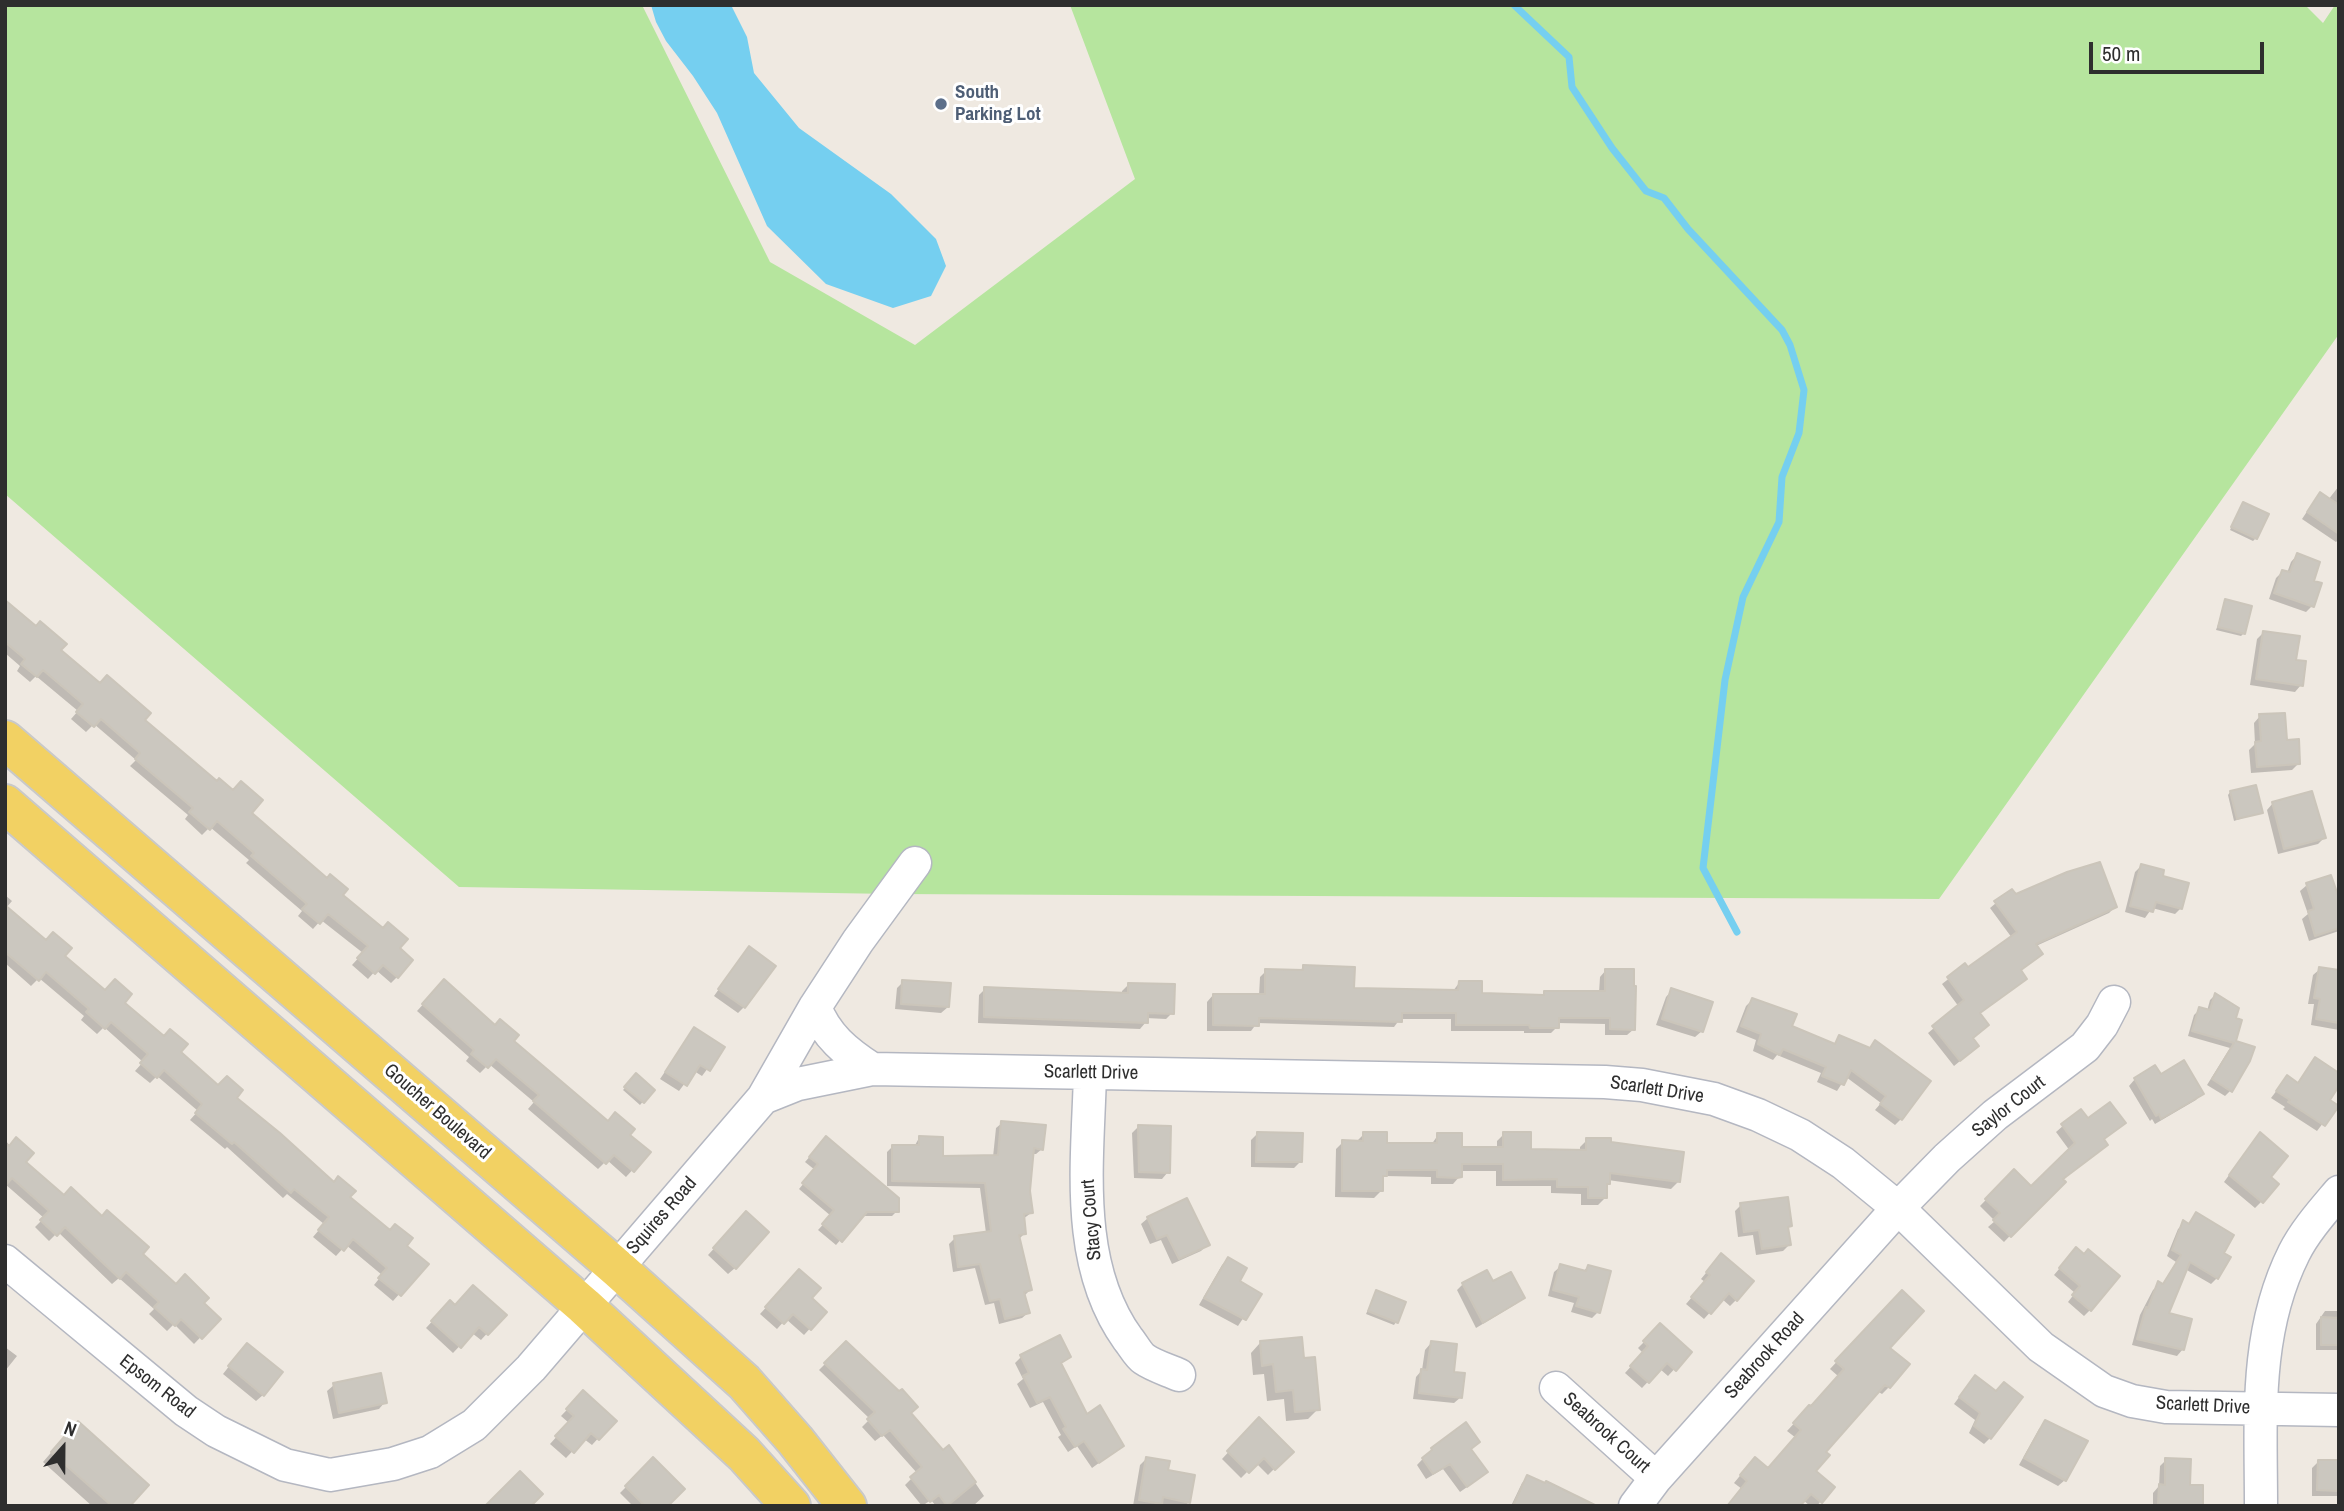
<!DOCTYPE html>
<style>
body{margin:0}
#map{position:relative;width:2344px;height:1511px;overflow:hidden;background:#efe9e1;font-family:"Archivo Narrow",sans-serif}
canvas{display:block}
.frame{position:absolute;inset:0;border:7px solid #2e2e2e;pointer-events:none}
.north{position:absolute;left:28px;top:1413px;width:70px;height:70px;-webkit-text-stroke:5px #fff;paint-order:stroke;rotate:21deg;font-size:19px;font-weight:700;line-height:28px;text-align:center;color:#2e2e2e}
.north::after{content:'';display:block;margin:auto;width:24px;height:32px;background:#2e2e2e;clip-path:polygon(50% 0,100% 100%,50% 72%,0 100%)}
.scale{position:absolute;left:2089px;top:42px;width:175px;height:32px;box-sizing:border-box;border:4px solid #2e2e2e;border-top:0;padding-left:9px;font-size:21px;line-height:24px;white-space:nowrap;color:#2e2e2e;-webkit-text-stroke:5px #fff;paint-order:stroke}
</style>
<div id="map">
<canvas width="2344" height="1511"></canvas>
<div class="frame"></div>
<div class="north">N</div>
<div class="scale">50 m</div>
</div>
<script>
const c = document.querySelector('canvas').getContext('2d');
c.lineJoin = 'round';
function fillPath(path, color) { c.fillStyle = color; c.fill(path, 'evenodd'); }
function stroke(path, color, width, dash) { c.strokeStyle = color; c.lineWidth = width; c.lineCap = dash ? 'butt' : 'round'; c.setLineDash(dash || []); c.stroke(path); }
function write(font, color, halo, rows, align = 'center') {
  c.font = font + ' "Archivo Narrow",sans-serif'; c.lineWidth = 6; c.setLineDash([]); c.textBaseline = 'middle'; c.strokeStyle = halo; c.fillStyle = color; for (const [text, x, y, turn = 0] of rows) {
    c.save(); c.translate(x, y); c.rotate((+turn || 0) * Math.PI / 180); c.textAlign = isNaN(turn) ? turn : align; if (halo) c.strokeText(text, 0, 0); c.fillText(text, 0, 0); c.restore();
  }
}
fillPath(new Path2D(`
 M5,5H642L770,262L915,345L1135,179L1070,5H2305L2323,23L2335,5H2339V334L1939,899L893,894L459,887L5,494Z`), '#b6e59e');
fillPath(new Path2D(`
 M651,5H731L747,37L754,73L799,128L891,194L936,239L946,266L931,296L893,308L826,284L767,226L717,113L693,76L666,41L656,22Z`), '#75cff0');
fillPath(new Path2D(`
 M2339,486V539L2336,542L2302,519L2314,501L2328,500Z
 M2241,507L2256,538L2253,541L2230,530Z
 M2297,555L2312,582V606L2306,612L2269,599L2276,578L2282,572L2287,573L2291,562Z
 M2226,601L2244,633L2241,636L2216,630Z
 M5,602L250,813L397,948V977L391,983L376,970L368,979L352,965L363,953L321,920L313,929L298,916L302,911L246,863L249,860L210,827L202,835L185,819L188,815L130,766L136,760L94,724L86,732L71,719L78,711L36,676L30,682L17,671L20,666L5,653Z
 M2264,632L2294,661L2301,685L2295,692L2250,685L2257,639Z
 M2260,716L2285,742L2299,763L2292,770L2251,773L2249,750L2255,744L2254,723Z
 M2230,792L2261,812L2234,821L2228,795Z
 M2273,803L2324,838L2318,844L2278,854L2267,810Z
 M2141,866L2161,877L2181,908L2175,914L2152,908L2145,918L2125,912L2135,872Z
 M2307,885L2339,904V931L2309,941L2302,919L2308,914L2300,891Z
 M5,895L12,901L6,908L105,992L122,1003L426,1264L393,1301L374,1285L382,1275L346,1245L336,1256L313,1237L324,1224L287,1194L283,1198L227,1147L225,1149L190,1120L198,1111L157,1076L150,1083L135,1071L143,1062L104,1027L97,1034L81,1020L84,1016L39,978L31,986L5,963Z
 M2015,896L2115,907L2109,913L2036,946L2041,954L2019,971L1978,1014L1971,1039V1052L1954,1066L1928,1033L1959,1007L1942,984L1965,966L1968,969L2012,938L1990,908L1996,903Z
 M743,955L744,1007L738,1013L714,996Z
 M1303,967L1352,989L1453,991L1459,983L1480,995L1541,996L1545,993H1599L1600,977L1606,970L1634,1029L1627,1035H1605V1024L1557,1023V1027L1551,1033H1524V1031H1451V1019H1400L1394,1027L1257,1023L1251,1031H1207V1002L1213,995L1259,996L1260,977L1266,971L1299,972Z
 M2320,969L2339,972V1030L2311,1025L2314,1004H2308L2313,975Z
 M903,982L948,1007L941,1013L895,1009L897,988Z
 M1129,984L1172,1013L1166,1019L1146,1018V1022L1140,1029L978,1023L979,995L985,989L1122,994V991Z
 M438,988L511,1041L607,1123L648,1153L626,1177L607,1160L598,1169L528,1109L534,1102L489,1064L480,1073L466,1061L469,1057L417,1011Z
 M1672,990L1702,1031L1695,1037L1656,1025L1666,997Z
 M2215,995L2234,1042L2252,1048L2230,1091L2225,1096L2207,1085L2230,1048L2188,1036L2194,1015L2200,1009L2207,1011L2210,1000Z
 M1752,1000L1789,1027L1833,1045L1840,1037L1868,1049L1875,1042L1901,1119L1895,1125L1875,1110L1881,1103L1846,1077L1837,1091L1817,1082L1821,1073L1777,1055L1773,1060L1753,1051L1756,1040L1736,1032L1746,1006Z
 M694,1029L723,1048L702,1076L694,1071L679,1091L660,1079Z
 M2315,1060L2327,1100L2336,1106L2317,1131L2283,1109L2285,1107L2271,1098L2287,1077L2297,1084Z
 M636,1076L653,1090L640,1105L623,1090Z
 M2160,1076L2202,1093L2196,1100L2155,1124L2152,1119L2150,1121L2129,1086L2135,1079Z
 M2080,1111L2102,1140L2004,1242L1988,1227L1995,1221L1980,1206L2014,1171L2031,1188L2070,1151L2056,1132Z
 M1002,1123L1042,1149L1036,1154H1031L1028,1191L1031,1213L1023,1219L1024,1234L1018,1240L1030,1290L1024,1296L1028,1313L1022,1318L999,1324L994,1303L985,1305L975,1268L953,1272L949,1244L955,1238L986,1233L980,1188L887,1186V1152L893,1146L914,1147L919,1138L942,1158L993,1157L996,1128Z
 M1139,1126L1168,1172L1162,1179L1134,1178L1132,1133Z
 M1257,1134L1301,1161L1294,1168L1251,1167V1140Z
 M1364,1134L1385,1145H1431L1438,1135L1460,1149L1497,1148V1141L1504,1134L1530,1151H1580V1147L1587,1140L1609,1143L1679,1181L1671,1189L1608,1180L1605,1186V1198L1598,1205H1581V1194L1551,1193V1186H1496V1171H1460V1176L1453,1184H1431V1177L1385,1176L1381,1180V1191L1374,1198L1335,1197L1336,1149L1343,1142H1356Z
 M5,1140L24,1162L64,1197L140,1255L175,1286L201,1303L218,1319L194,1344L174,1324L167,1331L149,1314L154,1309L119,1278L112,1284L58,1232L49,1241L35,1227L44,1218L5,1184Z
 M2254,1141L2268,1177L2261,1202L2255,1208L2224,1182Z
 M822,1143L897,1211L892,1216H861L836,1245L818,1230L831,1216L799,1189L815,1170L805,1162Z
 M1741,1205L1790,1226L1787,1229L1789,1245L1783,1251L1756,1255L1753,1235L1738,1237L1735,1211Z
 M746,1214L735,1268L728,1274L708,1255Z
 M2196,1214L2222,1254L2217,1278L2211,1284L2185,1269L2166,1314L2183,1349L2177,1356L2132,1345L2140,1315L2153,1290L2159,1284L2162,1285L2176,1262L2167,1256L2178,1229L2184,1223L2187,1225Z
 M1148,1218L1207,1245L1201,1251L1172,1264L1161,1240L1150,1244L1141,1224Z
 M2070,1256L2090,1310L2084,1316L2068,1302L2075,1293L2054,1275Z
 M1228,1259L1237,1281L1259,1294L1238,1326L1199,1305L1222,1265Z
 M1715,1262L1736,1300L1730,1306L1722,1299L1704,1319L1686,1304L1705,1282L1701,1279Z
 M1561,1266L1583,1272L1588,1266L1598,1312L1592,1318L1571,1312L1574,1303L1548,1296L1554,1272Z
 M793,1278L809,1298L825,1312L804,1335L786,1319L777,1329L760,1314Z
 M1493,1283L1523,1298L1516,1304L1476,1328L1457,1290L1463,1284Z
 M1376,1292L1396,1322L1394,1325L1366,1314Z
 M1902,1292L1888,1348L1889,1387L1882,1394L1877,1391L1824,1452L1813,1471L1833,1487L1820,1502L1817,1506H1810L1803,1500L1742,1489L1734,1483L1748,1466L1768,1470L1796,1438L1787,1431L1838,1376L1830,1369Z
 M450,1302L455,1307L504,1315L481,1340L472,1333L453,1353L426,1328Z
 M2325,1311H2339V1350H2316V1324Z
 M1660,1326L1690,1352L1668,1376L1660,1369L1642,1388L1625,1373L1643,1353L1638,1348Z
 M846,1343L943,1452L962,1463L984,1496L973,1506H936L931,1500L922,1506L905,1485L917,1473L883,1435L875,1441L862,1427L870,1419L819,1370Z
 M1260,1343L1303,1360L1318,1409L1308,1419L1286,1421L1284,1399L1267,1401L1264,1374L1253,1375L1251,1353Z
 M1431,1343L1452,1374L1461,1397L1454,1403L1413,1399L1416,1377L1422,1370L1425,1350Z
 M5,1347L17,1356L5,1371Z
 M241,1351L263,1395L256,1401L223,1374Z
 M1021,1357H1069L1060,1365L1086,1416L1122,1446L1092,1468L1077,1446L1068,1452L1058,1437L1061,1435L1043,1402L1030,1408L1017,1384L1023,1379L1015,1363Z
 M1969,1384L1990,1438L1984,1444L1969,1433L1975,1420L1954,1404Z
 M334,1385L385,1402L379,1409L333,1419L327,1391Z
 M583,1393L614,1421L592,1445L584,1439L566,1458L550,1444L569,1423L561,1416Z
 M1259,1419L1291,1452L1268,1475L1256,1463L1241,1478L1222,1459Z
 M2045,1422L2065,1480L2058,1486L2019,1465L2039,1429Z
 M68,1433L128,1506H92L43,1462Z
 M1432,1449L1470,1450L1480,1478L1460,1492L1443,1469L1426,1479L1417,1465Z
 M1146,1459L1166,1472L1189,1502L1185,1506L1160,1504L1158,1506H1133L1140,1465Z
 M653,1460L666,1506H633L620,1493Z
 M2166,1460L2188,1486L2201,1506H2153V1493L2159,1486L2160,1466Z
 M2319,1461H2339V1496H2312V1468Z
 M1528,1477L1564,1506H1511L1522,1483Z`), '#0003');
stroke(new Path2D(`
 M1514,5L1569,57L1572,87L1612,148L1646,191L1664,198L1688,229L1782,330L1790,345L1804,390L1799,433L1782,477L1779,522L1743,597L1725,680L1703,868L1737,932`), '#75cff0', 7);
const building = new Path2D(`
 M2320,492L2339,505V534L2307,512Z
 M2243,502L2269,514L2257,539L2231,527Z
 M2297,553L2320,562L2314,581L2322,583L2314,607L2274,593L2282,570L2290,572Z
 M2225,599L2252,606L2245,634L2218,627Z
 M5,600L36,626L40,621L67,644L61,650L100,683L107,675L151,713L145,720L217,781L219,778L233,790L241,781L263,800L252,813L327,878L330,874L348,889L343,895L383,928L388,922L408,939L400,948L413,960L398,978L383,965L375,974L357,958L368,946L328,914L320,924L302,909L307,904L251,856L254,853L217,821L210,830L189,812L193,808L135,759L140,753L101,719L94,727L76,712L83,704L43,670L37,677L21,664L25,659L5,642Z
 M2263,631L2300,636L2296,660L2306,661L2303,686L2256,679Z
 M2285,713L2287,740L2299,739L2300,764L2257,767L2255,742L2261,741L2259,714Z
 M2256,785L2263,813L2237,819L2230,791Z
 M2312,791L2326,838L2284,849L2272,802Z
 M2100,862L2117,907L2036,944L2043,954L2021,970L2027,979L1980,1013L1989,1025L1973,1038L1979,1046L1960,1061L1932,1026L1964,1000L1947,977L1965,963L1968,967L2017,932L1994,901L2012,889L2016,894L2067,872Z
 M2141,864L2164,870L2163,876L2189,883L2182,909L2156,902L2153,912L2130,906Z
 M2331,875L2339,898V928L2315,936L2308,911L2314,909L2306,883Z
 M5,905L46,940L53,932L72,948L65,956L105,990L115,979L132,994L125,1003L164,1036L170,1029L188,1044L181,1052L218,1085L227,1076L243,1090L237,1098L280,1133L334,1182L338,1176L356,1191L350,1197L390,1230L395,1224L413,1238L407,1246L429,1264L401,1296L378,1278L387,1268L353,1239L344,1251L318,1230L329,1217L294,1189L291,1193L234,1142L232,1144L195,1113L202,1104L164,1070L157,1078L140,1063L148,1054L111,1022L105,1029L86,1012L89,1009L46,972L39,981L5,952Z
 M749,946L776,966L745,1008L718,989Z
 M1303,965L1355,967L1354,988L1458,990L1459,981H1482V993L1544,995V991H1605V969H1634V986H1636L1635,1030L1610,1029V1018H1559V1028H1530L1529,1025H1456V1013H1402V1022L1259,1018V1026L1213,1025V994H1265V969L1303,970Z
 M2319,967L2339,970V1023L2316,1019L2320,999L2314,998Z
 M444,979L495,1025L500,1019L519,1035L514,1041L608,1121L615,1112L635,1129L630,1135L651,1152L634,1172L614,1155L606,1164L533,1101L539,1095L496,1059L488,1068L471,1054L474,1050L422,1004Z
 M902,980L951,983L949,1007L901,1004Z
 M1128,983L1175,984L1174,1014L1148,1013V1023L984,1017V987L1128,993Z
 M1671,988L1713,1002L1703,1032L1662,1019Z
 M2215,993L2239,1008L2236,1018L2242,1020L2236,1041L2255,1047L2250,1061L2232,1092L2212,1079L2234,1043L2192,1031L2199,1007L2210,1010Z
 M1752,998L1797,1014L1792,1026L1835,1044L1839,1035L1870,1048L1875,1040L1931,1081L1902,1120L1880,1104L1886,1096L1851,1070L1844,1085L1822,1076L1826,1067L1783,1049L1780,1055L1758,1044L1761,1034L1741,1026Z
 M694,1027L725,1047L710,1071L700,1065L687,1086L665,1072Z
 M2315,1057L2339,1073V1086L2330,1100L2339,1106L2325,1126L2288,1102L2290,1100L2276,1091L2287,1075L2298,1083Z
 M2184,1060L2204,1094L2161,1119L2159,1114L2156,1116L2134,1078L2155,1065L2161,1074Z
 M636,1073L655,1090L644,1103L624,1087Z
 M2110,1102L2126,1123L2104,1139L2108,1145L2063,1179L2066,1182L2011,1237L1993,1220L2000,1213L1985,1199L2014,1169L2031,1186L2075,1143L2061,1124L2081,1109L2088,1118Z
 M1001,1121L1046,1125L1043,1150L1034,1148L1030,1191L1033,1213L1024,1214L1026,1234L1019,1235L1032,1290L1024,1292L1030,1313L1005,1319L1000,1299L990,1301L980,1264L958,1267L954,1236L991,1231L985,1183L892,1181V1145H919V1136L943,1137V1156L998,1155Z
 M1138,1125L1171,1126L1170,1173L1139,1172Z
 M1257,1132L1303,1133L1302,1162H1256Z
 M1363,1132H1387V1143H1437V1133H1462V1147H1503V1132H1531V1149L1586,1150V1138H1611V1142L1684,1152L1680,1182L1610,1173V1184H1607V1198H1588V1187H1557V1179L1503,1180V1164H1462V1177L1457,1178L1437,1177V1170H1387V1176H1383V1191H1342V1140L1363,1141Z
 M2260,1132L2288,1156L2271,1177L2279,1184L2263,1203L2229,1175Z
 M826,1136L899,1198V1212H867L842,1242L822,1224L834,1210L802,1183L818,1164L809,1157Z
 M16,1137L34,1153L26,1162L64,1195L71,1187L102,1216L107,1210L149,1247L143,1254L176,1284L185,1274L209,1298L204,1303L221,1319L202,1339L181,1319L175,1326L154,1307L159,1302L126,1272L120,1279L65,1227L57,1236L40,1220L49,1211L12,1178L5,1186V1143L9,1146Z
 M1788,1197L1792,1226L1788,1227L1791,1245L1762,1249L1759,1230L1744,1232L1740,1203Z
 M1187,1198L1210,1245L1179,1259L1167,1235L1157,1239L1147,1217Z
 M746,1211L769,1232L736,1269L713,1248Z
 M2196,1212L2234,1235L2224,1253L2231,1257L2218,1279L2190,1262L2169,1313L2192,1319L2184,1350L2137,1339L2146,1307L2148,1308L2158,1281L2163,1284L2181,1255L2172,1250L2183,1220L2189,1224Z
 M2076,1247L2084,1254L2088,1249L2120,1276L2091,1311L2072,1295L2080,1286L2059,1268Z
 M1721,1253L1754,1281L1737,1301L1729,1293L1711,1314L1691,1297L1710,1275L1706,1272Z
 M1228,1257L1247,1268L1240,1281L1262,1294L1246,1320L1204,1298Z
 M1560,1264L1586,1271L1588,1265L1611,1271L1600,1313L1576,1306L1579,1297L1553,1290Z
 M799,1269L821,1288L812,1298L827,1312L811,1330L793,1314L784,1324L765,1307Z
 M1487,1270L1493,1281L1511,1272L1525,1298L1483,1323L1462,1283Z
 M473,1285L507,1315L488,1335L479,1327L461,1348L431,1321L450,1300L455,1305Z
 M1376,1290L1406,1302L1398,1323L1368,1311Z
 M1902,1290L1924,1311L1890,1348L1910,1364L1890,1388L1885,1385L1826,1452L1830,1455L1816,1471L1835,1487L1822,1503L1811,1494L1800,1506H1727L1747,1481L1740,1475L1755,1457L1768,1468L1801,1430L1793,1423L1809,1405L1811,1406L1844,1369L1835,1361Z
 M2321,1317L2339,1318V1345H2321Z
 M1660,1323L1692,1352L1676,1371L1667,1363L1649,1383L1630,1366L1648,1346L1643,1341Z
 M1060,1335L1071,1357L1061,1363L1087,1414L1100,1405L1124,1446L1099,1463L1084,1441L1075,1447L1063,1429L1066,1427L1050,1397L1037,1403L1023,1376L1029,1373L1020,1355Z
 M1302,1337L1304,1358L1315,1357L1320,1410L1295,1412L1293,1390L1276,1392L1273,1364L1262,1366L1260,1341Z
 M846,1341L899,1391L902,1389L918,1407L911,1413L943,1450L949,1445L976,1482L947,1506L939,1495L930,1502L910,1477L922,1467L890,1430L882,1436L867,1419L875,1412L824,1363Z
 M1431,1341L1457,1344L1454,1372L1465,1373L1462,1398L1419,1393L1421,1369L1427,1370Z
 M247,1343L283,1372L264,1396L228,1366Z
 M381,1373L387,1403L339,1413L333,1383Z
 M1975,1375L1996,1391L2004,1382L2023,1397L1991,1439L1974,1426L1980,1413L1959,1397Z
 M583,1390L617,1421L599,1440L591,1433L574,1453L555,1436L574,1416L566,1409Z
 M1259,1417L1294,1452L1275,1470L1264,1458L1249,1473L1227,1451Z
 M2045,1420L2088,1441L2066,1481L2024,1458Z
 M78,1421L149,1485L130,1506H112L51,1452Z
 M1466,1422L1480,1442L1471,1449L1488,1472L1467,1487L1450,1464L1433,1474L1422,1458L1432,1450L1431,1448Z
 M653,1457L685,1489L668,1506H645L625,1486Z
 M1146,1457L1170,1461L1168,1470L1195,1475L1190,1503L1163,1497L1162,1504L1139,1500Z
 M2165,1458L2191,1459L2190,1485H2203V1506H2158L2159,1484L2165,1485Z
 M2318,1460H2339V1491L2317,1490Z
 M520,1471L543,1494L531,1506H485Z
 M1527,1475L1545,1483L1546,1481L1597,1506H1513Z`);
fillPath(building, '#cbc7bf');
stroke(building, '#cbc5ba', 2);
const minor = new Path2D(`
 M815,1007C826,1036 846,1052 872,1069
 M1090,1073C1088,1160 1073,1263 1128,1339C1133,1345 1138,1355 1144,1359C1154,1366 1168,1370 1179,1375
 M763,1098L798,1084L872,1069L1605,1082L1642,1085L1714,1099L1758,1115L1800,1135L1843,1163L1898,1208L2041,1347L2104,1391L2132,1401L2166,1407L2339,1410
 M5,1261L186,1411L216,1431L285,1465L330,1475L393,1464L430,1452L474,1425L531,1368L763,1098L815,1007L858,941L915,863
 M1556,1388L1656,1478
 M1635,1506L1656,1478L1898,1208L1947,1158L1995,1115L2085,1047L2102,1025L2114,1002
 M2261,1506C2261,1419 2254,1333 2294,1253C2305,1231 2323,1211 2339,1192`);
const major = new Path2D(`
 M5,740L617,1268L744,1382L795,1440L847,1506
 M5,804L584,1306L744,1454L791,1506`);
stroke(minor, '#b4b7c1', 35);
stroke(major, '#c9c9c9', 42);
stroke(minor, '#fff', 32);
stroke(major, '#f2d163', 38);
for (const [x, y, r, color] of [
 [941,104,7,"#5c6f8a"]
]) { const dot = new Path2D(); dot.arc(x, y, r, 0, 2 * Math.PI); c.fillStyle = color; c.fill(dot); stroke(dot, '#fff', 2.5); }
write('bold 19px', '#4e5e75', '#fff', [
 ["South",955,93],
 ["Parking Lot",955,115]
], 'left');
write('19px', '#2e2e2e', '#fff', [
 ["Scarlett Drive",1091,1073,1],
 ["Scarlett Drive",1657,1090,9],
 ["Saylor Court",2009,1107,-38],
 ["Goucher Boulevard",437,1112,41],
 ["Squires Road",662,1216,-49],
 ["Stacy Court",1092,1220,-95],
 ["Seabrook Road",1765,1356,-48],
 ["Epsom Road",157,1387,38],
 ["Scarlett Drive",2203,1406,3],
 ["Seabrook Court",1606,1433,42]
]);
</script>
